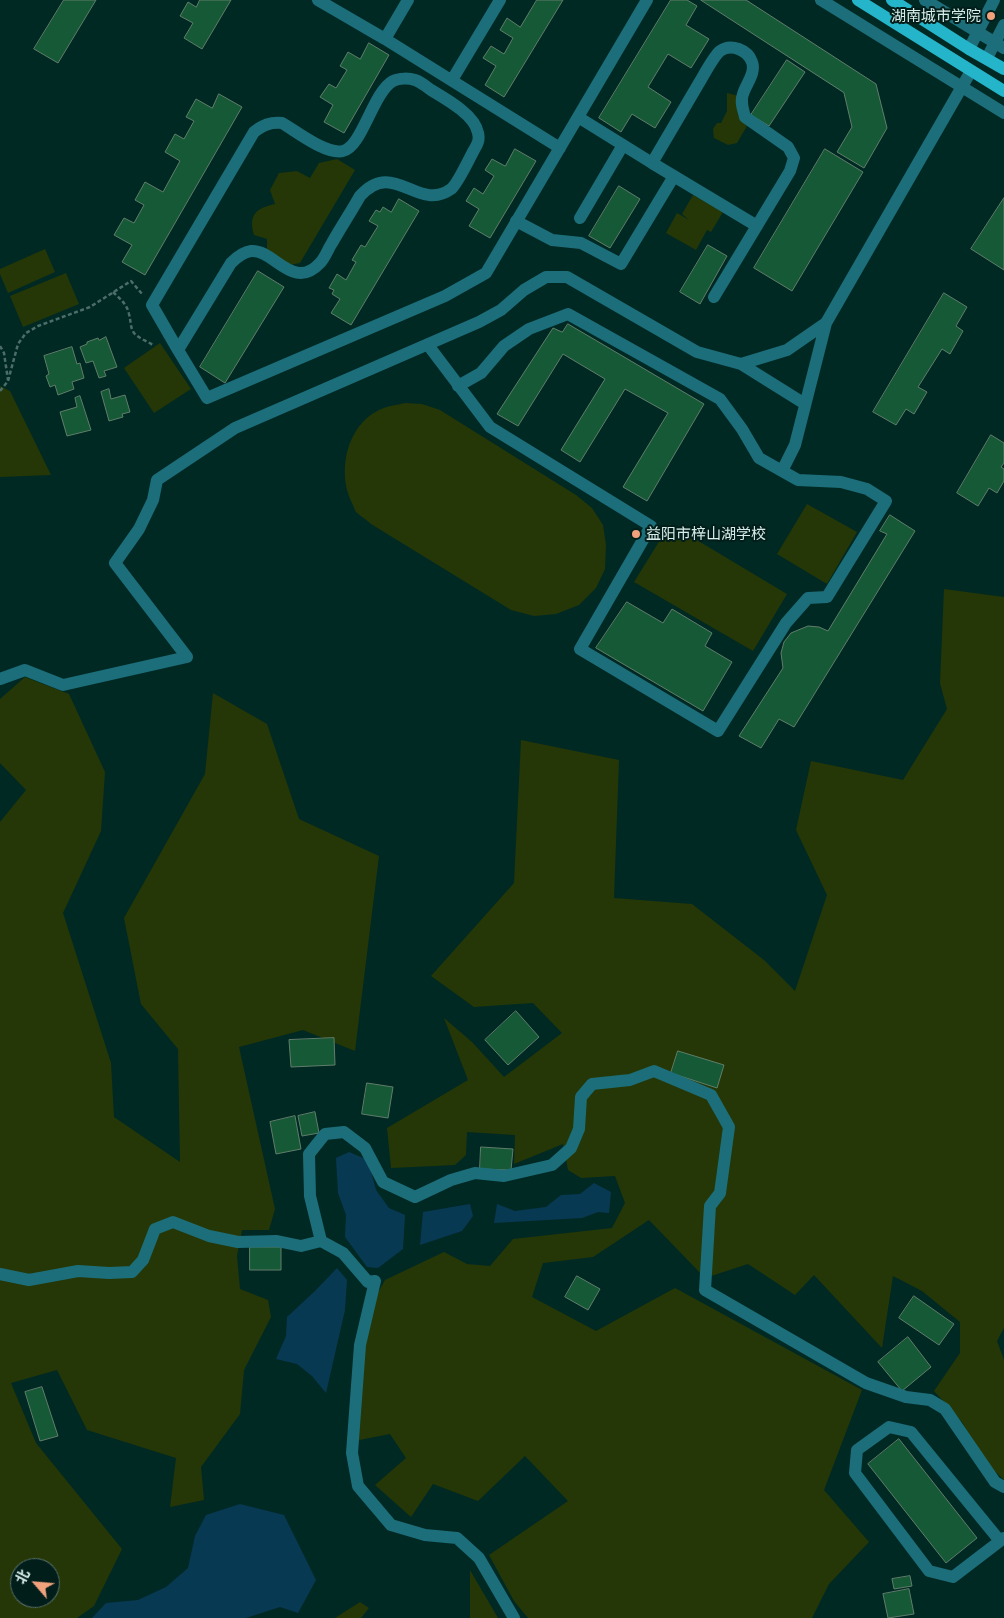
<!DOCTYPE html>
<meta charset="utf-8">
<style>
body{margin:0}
#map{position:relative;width:1004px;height:1618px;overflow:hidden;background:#012924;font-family:"Golos Text","Noto Sans SC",sans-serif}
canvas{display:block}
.north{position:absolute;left:10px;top:1558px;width:50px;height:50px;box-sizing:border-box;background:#021e1a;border:1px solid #58716d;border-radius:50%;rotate:297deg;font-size:14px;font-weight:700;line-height:20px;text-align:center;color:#d8ede9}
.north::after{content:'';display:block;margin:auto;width:18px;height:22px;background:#f1a17c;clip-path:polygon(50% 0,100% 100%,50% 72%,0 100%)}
</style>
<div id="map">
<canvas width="1004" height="1618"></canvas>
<div class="north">北</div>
</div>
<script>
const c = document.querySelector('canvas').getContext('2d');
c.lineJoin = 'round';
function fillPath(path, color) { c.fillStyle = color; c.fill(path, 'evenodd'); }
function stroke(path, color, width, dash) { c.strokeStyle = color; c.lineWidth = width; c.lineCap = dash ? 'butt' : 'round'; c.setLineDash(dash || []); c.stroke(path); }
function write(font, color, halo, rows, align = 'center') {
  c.font = font + ' "Golos Text","Noto Sans SC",sans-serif'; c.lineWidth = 4; c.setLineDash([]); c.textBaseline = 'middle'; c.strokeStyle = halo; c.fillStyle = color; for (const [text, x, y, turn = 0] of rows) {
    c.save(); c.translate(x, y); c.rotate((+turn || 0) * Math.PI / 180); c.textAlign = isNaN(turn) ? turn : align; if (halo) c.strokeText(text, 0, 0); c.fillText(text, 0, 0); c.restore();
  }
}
fillPath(new Path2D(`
 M727,93L739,96C736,111 736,115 747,126L737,143L728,145L714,138L713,129L717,123H721L727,111Z
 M337,159L355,170L300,263L290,265L267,250V239L254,235C248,215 256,208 275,204L270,190L279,173L297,171L310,178L319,163Z
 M693,195L723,212L711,232L707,230L696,250L666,233L677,213L689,220L682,214Z
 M45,249L55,272L8,293L0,274V269Z
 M66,273L79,304L23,327L10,296Z
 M160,343L191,389L154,413L124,368Z
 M0,386L10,391L51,475L0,477Z
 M405,403L422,404L440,410L576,495L592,508L603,525L606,545L605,569L596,588L579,605L556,614L534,616L511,610L371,524C367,520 360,516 356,512C354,509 353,504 351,501C337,471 347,425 379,410C387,406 397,405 405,403Z
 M807,504L857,532L827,584L777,554Z
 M670,524L787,594L753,651L634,582Z
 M944,589L1004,597V1328L997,1341L1004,1360V1480L982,1459L962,1422L934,1391L960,1353V1322L922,1291L893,1276L882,1348L814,1275L795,1295L748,1264L705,1278L649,1220L593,1257L543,1263L532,1297L596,1331L675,1288L862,1390L824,1490L869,1542L829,1584L812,1618H528L514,1601L489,1555L568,1501L525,1456L478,1501L433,1484L411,1517L375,1485L406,1458L390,1434L349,1442L360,1324L385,1280L444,1252L467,1264L490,1266L513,1239L612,1228L625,1203L615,1176L581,1178L568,1170L563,1144L514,1164L515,1135L467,1132L466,1155L455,1165L391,1168L387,1128L468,1080L444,1018L472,1042L504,1077L562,1033L533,1003L474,1007L431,976L514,883L521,740L619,760L614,898L692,904L764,960L795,991L827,895L796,830L811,761L903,780L947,709L940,683Z
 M25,677L69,694L105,772L101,831L63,913L111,1063L114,1117L180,1162L178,1049L141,1004L124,918L205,774L213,693L267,724L299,819L379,856L355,1051L303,1030L239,1047L275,1209L269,1230H242L237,1256L240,1289L268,1300L271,1317L244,1370L240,1414L201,1467L204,1500L170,1507L176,1458L87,1430L57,1370L11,1383L36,1443L122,1549L94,1606L77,1618H0V822L26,790L0,763V699ZM20,1568H50V1598H20Z
 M470,1570L498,1618H470Z
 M360,1602L369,1608L361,1618H335Z`), '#253706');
fillPath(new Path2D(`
 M349,1152L368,1160L376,1190L389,1208L405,1215L403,1249L378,1268L367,1267L345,1237L346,1215L338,1193L336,1158Z
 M594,1183L611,1192L609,1213L598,1212L582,1218L494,1223L497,1204L515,1211L546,1207L561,1195L580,1194Z
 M470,1204L473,1216L462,1231L420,1245L423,1212Z
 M337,1268L347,1280L345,1310L326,1393L312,1376L297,1364L276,1359L286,1336L287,1317L315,1291Z
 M240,1504L284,1515L316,1580L298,1613L280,1607L246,1618H92L106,1603L138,1600L166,1587L188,1568L195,1536L206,1515Z`), '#083953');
const building = new Path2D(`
 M64,0H96L58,63L34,49Z
 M200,0H231L202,49L184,38L193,23L180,16L188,2L196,7Z
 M537,0H563L504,97L485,85L496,66L483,58L491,46L504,54L513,38L500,30L507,18L520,27Z
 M671,0H687L697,6L686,25L709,39L691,68L668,54L648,87L671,102L655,128L632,114L621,132L599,118Z
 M701,0H746L876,84L887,128L864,168L837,152L852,127L844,93Z
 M369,43L389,55L344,133L324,122L333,105L320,97L329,84L336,88L347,70L340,66L348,52L360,59Z
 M787,60L805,72L769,126L751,115Z
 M219,94L242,107L145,275L122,262L132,245L114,235L124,218L134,223L144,205L135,200L145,182L163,192L180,161L165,152L175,134L184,139L194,121L186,117L196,99L212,108Z
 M515,149L536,161L490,238L469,226L479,209L466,201L474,188L483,194L494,176L485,170L492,159L505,166Z
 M825,149L863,172L792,291L754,268Z
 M619,186L640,199L610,248L589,236Z
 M1004,198V270L971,249Z
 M399,199L419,211L351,325L331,313L340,299L332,294L334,290L329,288L337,274L346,280L356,262L352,260L361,245L365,247L378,226L369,221L376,210L380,212L383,207L391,212Z
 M708,245L727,256L700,304L680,292Z
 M258,271L284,287L225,383L200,367Z
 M944,293L967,307L956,326L963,331L950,354L942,349L918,387L927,392L914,414L906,409L896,425L873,412Z
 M568,324L704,404L647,501L623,487L668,413L625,389L580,462L561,450L605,379L563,354L518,426L497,414L553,328L562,332Z
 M106,337L117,367L104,371L106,376L99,378L93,361L86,363L80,347L87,344V342L98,338L99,340Z
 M72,347L77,364L80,363L84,378L72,382L74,389L58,395L55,385L50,387L46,376L49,374L44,356Z
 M109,389L111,399L125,395L130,412L122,414L123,417L109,421L101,392Z
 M80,396L91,430L67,436L60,412L77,407L75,398Z
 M991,435L1004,443V463L1001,467L1004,469V481L997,493L989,488L978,506L957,493Z
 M890,515L915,531L794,727L779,719L761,748L739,736L783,668L781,653L784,642L791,633L808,626L819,627L828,631L887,534L880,531Z
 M627,602L663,623L672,609L712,633L705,646L732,662L703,711L596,648Z
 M516,1011L539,1037L508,1065L485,1040Z
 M334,1038L335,1065L291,1067L289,1040Z
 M678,1051L724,1065L717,1088L671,1073Z
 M367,1083L393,1087L388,1118L362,1114Z
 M315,1112L319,1133L302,1136L298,1116Z
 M295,1116L301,1149L276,1154L270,1122Z
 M481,1147L513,1149L511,1170L480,1169Z
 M250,1247H281V1270H250Z
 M577,1276L600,1289L588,1310L565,1297Z
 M914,1296L954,1324L939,1345L899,1318Z
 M908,1337L931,1367L902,1391L878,1362Z
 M42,1387L58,1436L40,1441L25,1392Z
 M899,1439L977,1538L946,1563L868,1464Z
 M910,1576L912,1586L894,1589L892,1579Z
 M909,1589L914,1614L888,1618L883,1594Z`);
fillPath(building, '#165936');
stroke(building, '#607d6a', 1);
stroke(new Path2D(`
 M113,292C120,299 127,304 129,314C131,321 130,327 134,333C139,339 148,341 154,346
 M0,346L4,353L8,380
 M0,391L8,381L18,344L26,333L38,326L90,307L131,281L143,295`), '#4c6d68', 2.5, [4, 2.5]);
stroke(new Path2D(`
 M318,0L385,39
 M408,0L385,39L560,148
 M647,0L578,117L652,163C668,136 683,110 699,83C704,75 713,57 720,51C731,43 748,50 752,62C756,73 746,84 743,94C740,102 743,109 745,117L788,147L794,158L790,171L714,297
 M821,0L1004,113
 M925,0L1004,48
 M969,49L994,0
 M987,58L1004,25
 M452,80L500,0
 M652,163L757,226
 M580,218L623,145
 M516,221L552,240L581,243L621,264L674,176
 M428,345L490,427L651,526L580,649L718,731L786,623L808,598L827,597L886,501L867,489L841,482L798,480L759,458L742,429L720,399L568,314L529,329L504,346L481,373L458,386
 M178,350L152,305L254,132C263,125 270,122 282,123C296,131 326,155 343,151C362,147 373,92 393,81C399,78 409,78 415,80C421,82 427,87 431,90C446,99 475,115 478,133C480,140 477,145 474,150C469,159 457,185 451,189C418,213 394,158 360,196C351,212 341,227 332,243C328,249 325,258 320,263C293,292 274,249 251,251C243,252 237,257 231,263L178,350L207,398L445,296L486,273L578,117
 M741,364L805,404
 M782,471L795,445L826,323
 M0,679L25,670L63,685L187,657L115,563L139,529L153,500L157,480L235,428L479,322L501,310L524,290L546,277H567L697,352L741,364L787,350L826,323L971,71
 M321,1241L310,1196L309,1154L325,1134L344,1132L365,1148L383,1182L415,1197L451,1180L475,1173L504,1176L552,1165L571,1148L579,1129L581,1097L592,1084L630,1080L654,1071L711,1095L729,1127L720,1193L710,1206L705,1290L866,1383L906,1397L930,1400L945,1409L995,1482L1004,1487
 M0,1274L29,1280L78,1271L109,1273L132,1272L143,1260L155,1229L173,1222L209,1236L238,1242L277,1241L301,1246L321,1241L343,1253L368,1282L375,1281L360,1345L352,1453L358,1486L391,1525L425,1535L457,1538L479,1558L514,1618
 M1000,1541L911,1432L889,1427L857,1450L855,1473L929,1571L953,1577L1004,1538`), '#1c6e7a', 12);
stroke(new Path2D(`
 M858,0L1004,91
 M892,0L969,49L1004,69`), '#25b5ca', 12);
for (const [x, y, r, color] of [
 [991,16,5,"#f1a17c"],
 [636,534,5,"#f1a17c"]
]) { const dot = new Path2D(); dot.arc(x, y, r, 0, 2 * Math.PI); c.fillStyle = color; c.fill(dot); stroke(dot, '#021e1a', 2); }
write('15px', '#d8ede9', '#021e1a', [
 ["湖南城市学院",981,16],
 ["益阳市梓山湖学校",646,534,"left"]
], 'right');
</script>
